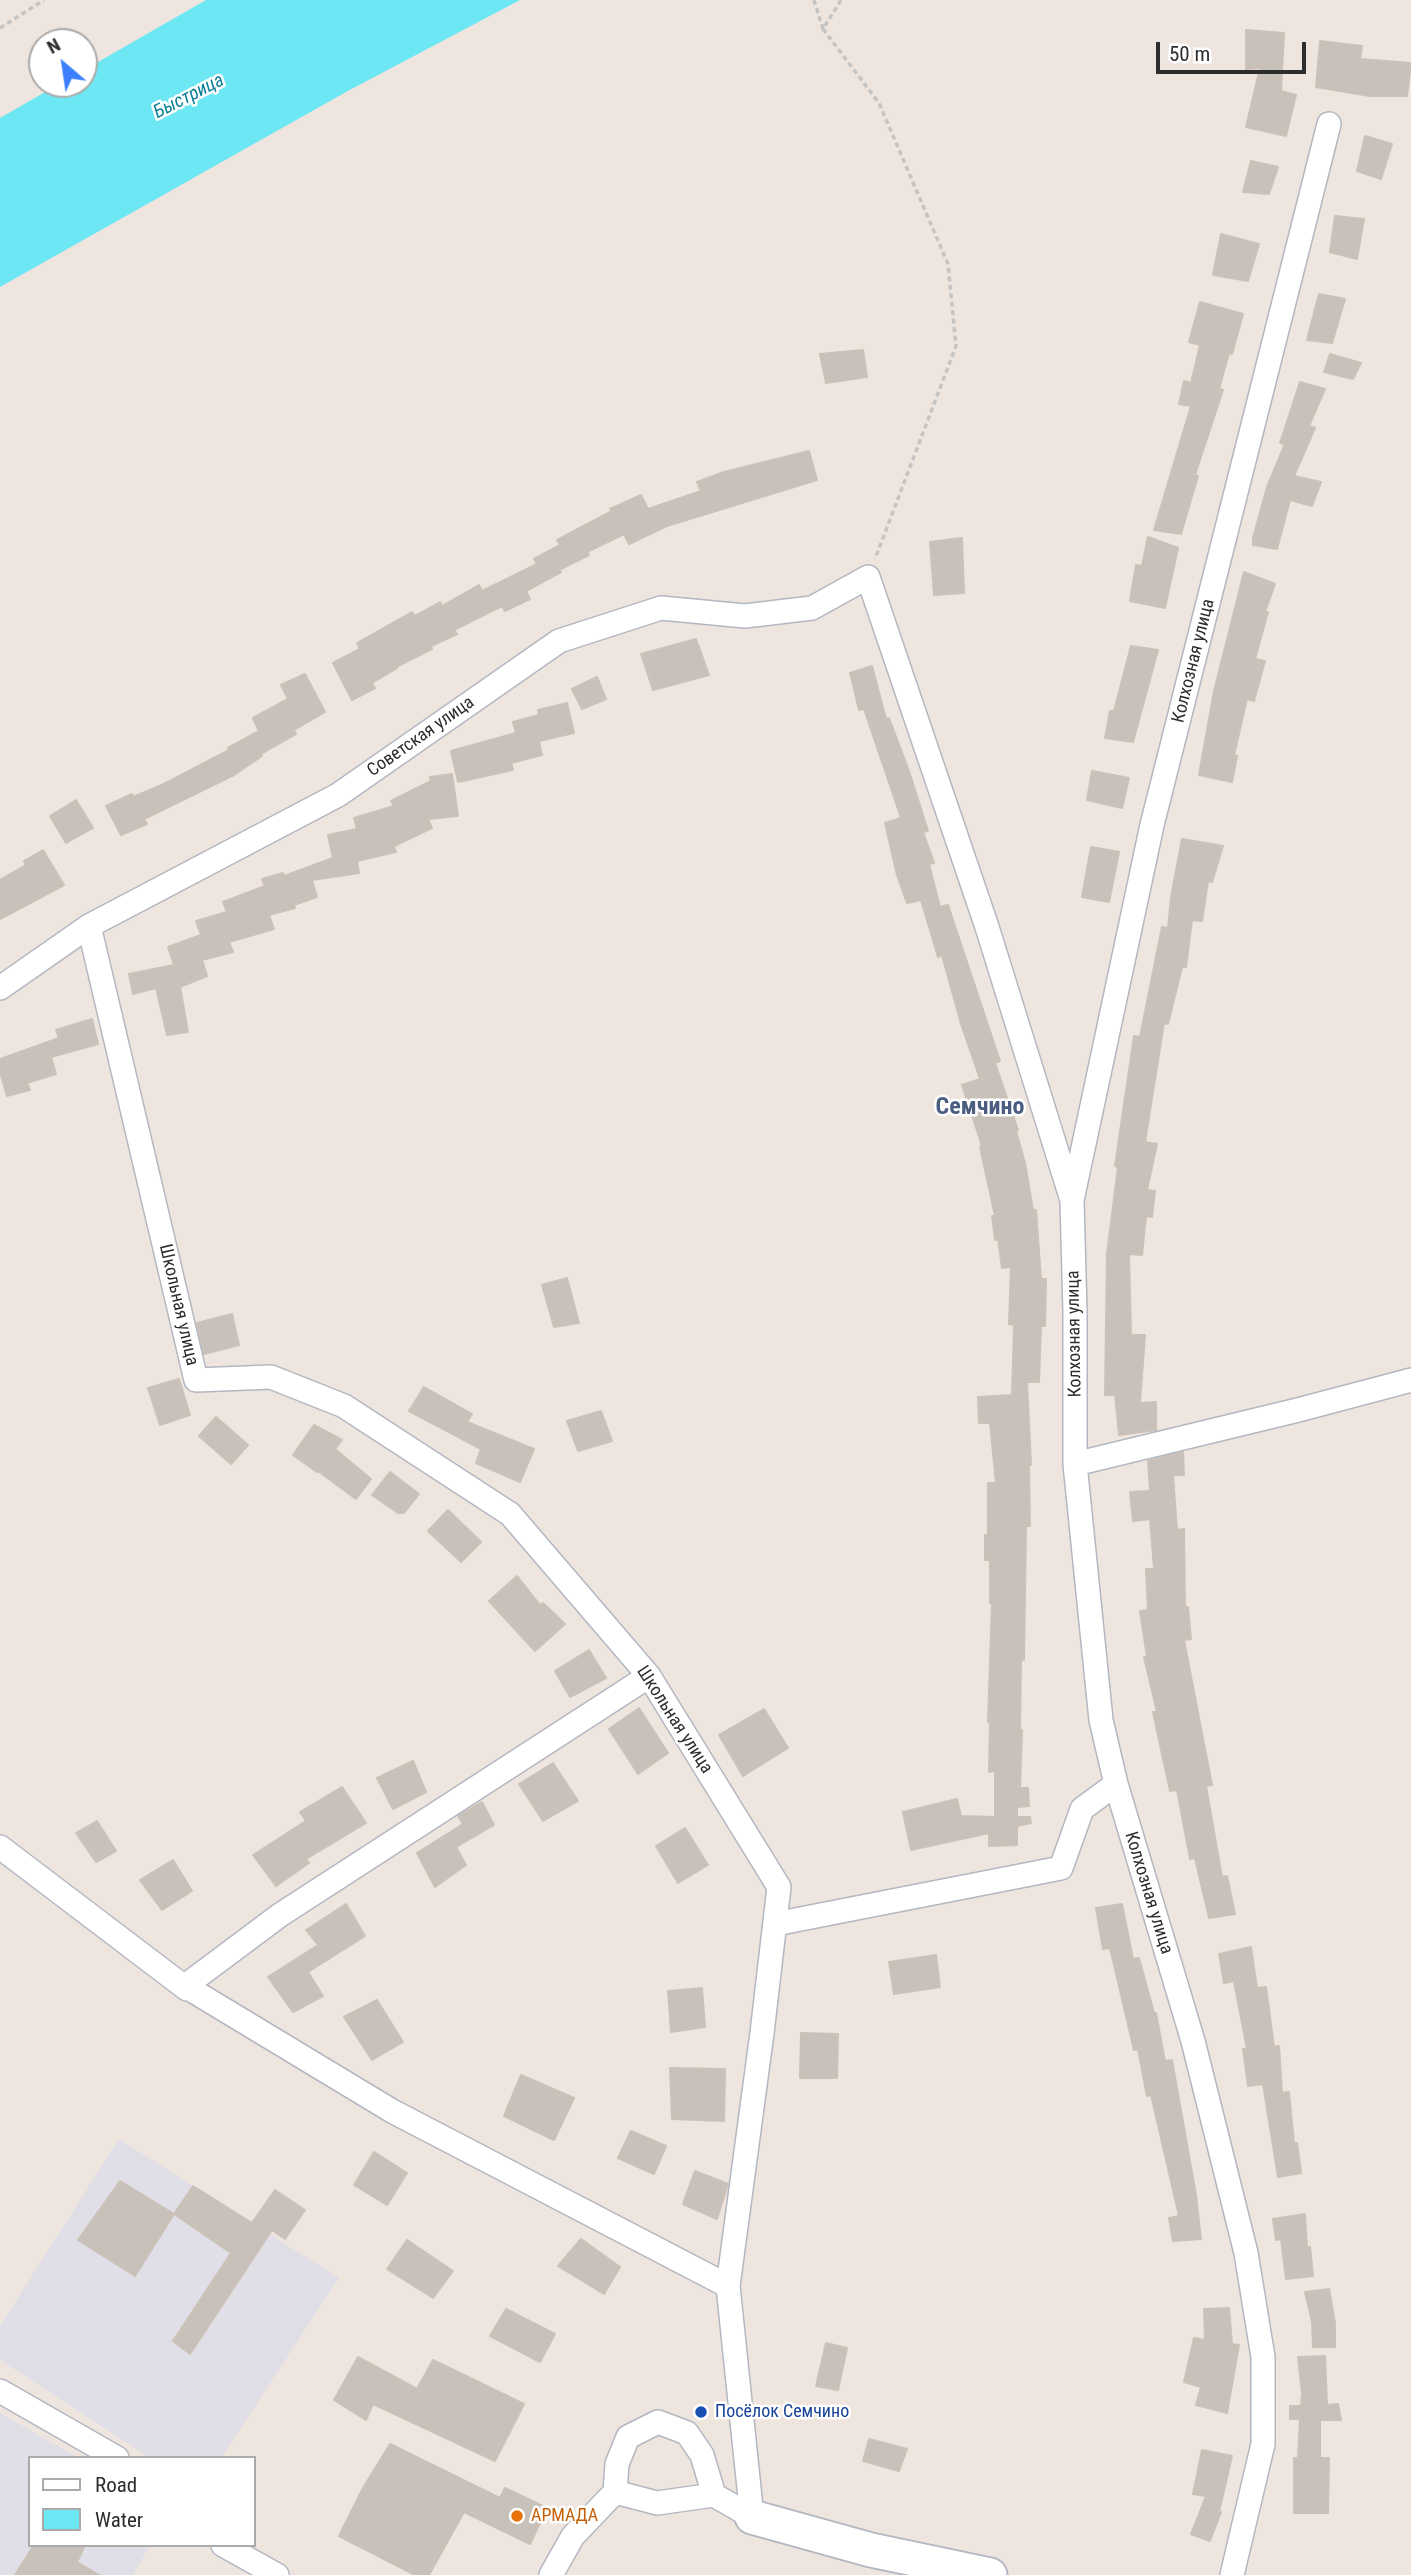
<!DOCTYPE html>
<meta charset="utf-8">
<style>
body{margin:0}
#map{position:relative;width:1411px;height:2575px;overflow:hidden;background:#efe5df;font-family:"Roboto Condensed",sans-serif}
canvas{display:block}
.legend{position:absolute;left:28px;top:2456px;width:228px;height:91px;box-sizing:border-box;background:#fff;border:2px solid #ababab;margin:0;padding:9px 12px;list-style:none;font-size:21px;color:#2d2d2d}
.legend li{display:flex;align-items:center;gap:14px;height:35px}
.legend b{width:35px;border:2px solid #ababab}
.north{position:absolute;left:28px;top:28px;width:70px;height:70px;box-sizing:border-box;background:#fff;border:2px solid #ababab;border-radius:50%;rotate:331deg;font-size:19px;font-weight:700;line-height:28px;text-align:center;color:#2d2d2d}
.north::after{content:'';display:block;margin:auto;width:24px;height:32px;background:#3c80ff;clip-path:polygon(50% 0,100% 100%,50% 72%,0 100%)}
.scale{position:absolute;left:1156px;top:42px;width:150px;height:32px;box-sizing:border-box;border:4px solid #2d2d2d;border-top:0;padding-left:9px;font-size:21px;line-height:24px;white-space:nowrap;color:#2d2d2d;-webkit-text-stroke:5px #fff;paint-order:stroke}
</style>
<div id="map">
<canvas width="1411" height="2575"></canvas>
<ul class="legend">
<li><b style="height:9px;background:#fff"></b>Road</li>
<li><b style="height:19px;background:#6ee7f4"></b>Water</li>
</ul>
<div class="north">N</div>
<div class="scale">50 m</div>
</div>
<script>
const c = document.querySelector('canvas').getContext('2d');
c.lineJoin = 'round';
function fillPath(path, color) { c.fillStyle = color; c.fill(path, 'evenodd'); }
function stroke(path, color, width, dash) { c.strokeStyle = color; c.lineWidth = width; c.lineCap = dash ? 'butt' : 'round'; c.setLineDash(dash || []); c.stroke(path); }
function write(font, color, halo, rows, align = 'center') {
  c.font = font + ' "Roboto Condensed",sans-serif'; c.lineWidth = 5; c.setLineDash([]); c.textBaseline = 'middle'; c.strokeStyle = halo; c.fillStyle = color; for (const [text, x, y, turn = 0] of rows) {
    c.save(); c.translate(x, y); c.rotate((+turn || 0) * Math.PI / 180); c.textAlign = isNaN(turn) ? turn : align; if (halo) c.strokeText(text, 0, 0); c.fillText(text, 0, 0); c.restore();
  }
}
fillPath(new Path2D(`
 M119,2139L339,2278L221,2458H150L0,2360V2326Z
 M0,2413L79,2458H30V2545H150L133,2575H0Z`), '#e0dfe7');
fillPath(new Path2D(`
 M206,0H520L346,92L0,287V118L59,84H84V70Z`), '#6ee7f4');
const building = new Path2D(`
 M1246,30L1284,33L1281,91L1296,95L1286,136L1246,127L1260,68L1246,69Z
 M1320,41L1362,46L1360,59L1411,63L1407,96H1370L1316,87Z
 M1365,136L1392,144L1381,179L1357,171Z
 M1251,161L1278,167L1269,194L1243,192Z
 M1335,216L1364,219L1357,259L1330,252Z
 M1221,234L1259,244L1248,281L1213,275Z
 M1319,294L1345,299L1332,343L1307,340Z
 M1200,302L1243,314L1232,354L1229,353L1219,389L1223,390L1195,475L1198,476L1181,534L1154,530L1191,406L1179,404L1184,381L1191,383L1200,345L1189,342Z
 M863,350L867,377L826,383L820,354Z
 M1330,354L1361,363L1353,379L1324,372Z
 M1300,382L1325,389L1309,426L1315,428L1294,476L1321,482L1312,506L1290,500L1277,549L1253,545V538L1267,487L1285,444L1280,443Z
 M809,451L817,480L667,526L629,544L624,534L587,552L589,555L559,570L561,572L526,591L530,599L505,611L502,606L454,630L457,634L431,646L432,649L396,667L397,668L372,683L375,688L352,700L333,663L360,649L357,643L412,612L415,616L440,602L442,606L479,585L482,591L537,564L534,559L560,545L557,540L612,511L610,509L641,495L648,509L701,491L697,482L724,472Z
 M1148,537L1178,548L1165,608L1130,601L1136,565L1142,566Z
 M962,538L964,593L934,595L930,542Z
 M1244,572L1275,584L1265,612H1268L1255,659L1265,661L1254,701L1247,699L1234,755L1237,756L1232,782L1199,775L1214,691Z
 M696,639L709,675L653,690L641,654Z
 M1131,646L1158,650L1133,742L1105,738L1110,711H1114Z
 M872,666L886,719L889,718L909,771L928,831L923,832L934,863L929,864L940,907L948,905L1000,1061L995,1063L1018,1130L1016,1131L1025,1163L1033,1210H1036L1041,1279H1046L1045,1326H1041L1039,1382H1027L1031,1465H1029L1030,1526H1026L1024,1660L1021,1659L1020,1730H1022L1020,1788H1028L1029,1806L1017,1807V1817H1030L1031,1823L1017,1826V1845L989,1846V1833L911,1850L903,1812L957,1799L961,1816L995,1817V1771L989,1772L990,1722H988L992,1603H990V1560H985V1535H988V1483H996L990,1423H979L978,1397L1012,1395L1014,1325L1009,1324L1011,1267L1002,1268L998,1239L995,1240L992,1216H995L980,1147L982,1146L962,1085L980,1079L961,1024L942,955L938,957L921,900L907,903L897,875L885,823L901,818L864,709L859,710L850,673Z
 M305,674L325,712L294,730L296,734L261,754L262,756L234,775L144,819L147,824L121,835L106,806L132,794L133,797L164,784L229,750L228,748L259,731L253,718L288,699L281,685Z
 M597,677L606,699L582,709L572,689Z
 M567,703L574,733L539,741L542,755L511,763L513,770L458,782L451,751L516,733L513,722L539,715L538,710Z
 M1092,771L1129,778L1122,808L1087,800Z
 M452,774L458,816L428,819L432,828L394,846L396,852L357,861L359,873L312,880L317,897L294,905L295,908L269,915L274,929L229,942L233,952L202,960L207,976L180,987L188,1032L167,1035L156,988L133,994L129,974L174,965L168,947L201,935L196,921L227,912L223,902L265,886L262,879L283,873L284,876L333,858L328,835L357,829L354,818L394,806L391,801L431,781L430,777Z
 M76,800L93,828L66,843L50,816Z
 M1182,839L1223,846L1212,882L1208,881L1202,921L1192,920L1186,967H1182L1168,1024L1164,1023L1145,1142L1157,1144L1147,1190L1155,1191L1152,1217L1146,1216L1142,1255L1129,1254L1131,1335H1145L1140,1403L1156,1402V1430L1119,1435L1115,1395H1105L1107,1254L1118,1167L1115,1166L1134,1036L1140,1037L1162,927L1168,928L1171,897Z
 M1091,847L1119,852L1109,902L1082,897Z
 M43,850L64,885L0,919V880L26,865L24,861Z
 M92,1019L98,1044L51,1057L56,1074L27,1083L30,1090L7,1096L0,1072V1059L59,1038L56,1030Z
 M567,1278L579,1323L554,1327L542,1285Z
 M232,1314L239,1345L204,1354L197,1323Z
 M179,1379L190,1415L160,1425L148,1388Z
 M424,1387L472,1414L467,1422L534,1449L520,1482L476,1463L481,1449L409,1411Z
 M601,1411L612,1441L578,1451L567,1421Z
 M216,1417L248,1445L231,1464L199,1436Z
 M314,1425L342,1440L335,1449L371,1479L356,1499L318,1471L317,1472L293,1455Z
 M1183,1452L1184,1475H1173L1177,1530L1184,1529L1185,1608L1188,1607L1191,1639L1184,1640L1212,1785L1206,1786L1222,1877L1227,1876L1235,1914L1209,1918L1195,1858L1190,1859L1177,1790L1170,1791L1153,1712H1157L1144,1657H1147L1140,1611L1148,1610L1146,1569H1154L1150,1519L1133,1521L1130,1492L1150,1491L1148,1461Z
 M390,1472L419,1494L404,1513H398L372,1495Z
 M448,1510L481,1542L461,1562L428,1531Z
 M517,1576L540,1605L543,1603L565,1624L535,1651L489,1601Z
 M589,1650L606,1678L570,1697L555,1671Z
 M639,1708L668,1753L638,1774L609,1729Z
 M764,1709L788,1748L743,1776L719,1735Z
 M413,1761L426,1792L393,1809L377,1778Z
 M553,1763L578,1801L543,1821L519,1784Z
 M342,1787L366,1823L306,1859L309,1863L276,1886L253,1855L306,1821L300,1812Z
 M482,1802L494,1825L456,1847L466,1865L435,1887L417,1853L463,1824L458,1816Z
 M97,1821L116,1851L96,1862L76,1833Z
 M685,1828L708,1865L678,1883L656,1846Z
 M173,1860L192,1891L162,1910L140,1880Z
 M346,1904L365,1936L308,1972L323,1996L293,2012L268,1977L318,1945L306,1930Z
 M1122,1904L1133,1959L1139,1958L1154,2013H1156L1165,2061L1172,2060L1196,2195L1201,2239L1173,2241L1169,2218L1179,2216L1151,2095L1147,2096L1138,2049L1134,2050L1110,1948L1103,1949L1096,1908Z
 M1251,1947L1257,1988L1266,1987L1274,2047L1279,2046L1282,2093L1289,2092L1294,2143H1297L1301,2173L1278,2177L1263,2084L1248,2086L1243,2049H1247L1234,1981L1224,1983L1219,1954Z
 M936,1955L940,1987L894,1994L889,1962Z
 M702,1988L705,2027L671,2032L668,1991Z
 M377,2000L403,2042L372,2060L344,2017Z
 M801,2033L838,2034L837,2078H800Z
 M670,2068L725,2069L724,2121L672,2119Z
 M521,2075L574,2098L554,2140L504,2116Z
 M631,2131L666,2146L654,2174L618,2158Z
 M374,2152L407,2173L387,2205L354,2185Z
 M695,2171L728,2184L717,2219L683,2204Z
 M120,2181L174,2214L135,2276L78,2240Z
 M193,2186L252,2223L275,2190L305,2210L285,2239L272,2230L190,2354L173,2341L231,2253L174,2214Z
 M1305,2214L1307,2248L1310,2247L1313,2276L1286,2279L1281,2239L1276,2240L1273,2219Z
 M581,2239L620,2267L604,2294L558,2266Z
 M407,2240L453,2271L433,2298L387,2269Z
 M1329,2289L1335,2323V2347H1313L1312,2322L1305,2292Z
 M1229,2308L1232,2344L1239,2345L1227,2413L1196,2405L1201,2387L1184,2382L1194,2338L1205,2340L1204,2309Z
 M506,2309L555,2334L540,2362L490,2336Z
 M826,2343L847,2348L838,2390L816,2386Z
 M1325,2356L1327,2405L1338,2404L1341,2420H1320V2458H1329L1328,2513H1294V2458H1298L1300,2419H1290V2406H1301L1302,2393L1298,2357Z
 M358,2357L417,2389L433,2360L524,2404L495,2461L373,2404L366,2420L334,2400Z
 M869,2439L907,2449L899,2471L863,2461Z
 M390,2444L500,2498L505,2488L547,2508L530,2544L464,2512L429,2575H415L339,2536L363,2488Z
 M1202,2450L1232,2456L1219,2512H1221L1210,2541L1191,2534L1206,2496L1193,2494Z
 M34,2545H85L77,2562L99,2575H15Z`);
fillPath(building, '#c8c1ba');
stroke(building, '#cbc1b8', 2);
const street = new Path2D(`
 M89,926L196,1380L271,1377L344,1406L510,1514L649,1676L779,1887L762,2033L728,2286L752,2517
 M0,988L89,926L338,795L559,641L661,608L745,616L812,608L868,577L987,927L1071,1197
 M1075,1464L1298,1410L1411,1380
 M0,1847L187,1989L185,1986L392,2111L728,2286
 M775,1924L1061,1868L1082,1809L1116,1784
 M185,1986L280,1915L649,1676
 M0,2391L117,2458
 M615,2492L617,2464L628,2437L658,2422L687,2433L702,2455L714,2495
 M615,2492L657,2503L714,2495L752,2517
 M223,2545L277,2575
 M551,2575L573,2536L615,2492
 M1232,2575L1263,2444V2357L1246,2253L1193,2041L1116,1784L1101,1720L1075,1464V1312L1072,1200L1152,825L1329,124`);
const secondary = new Path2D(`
 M752,2517L871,2550L990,2575`);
stroke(street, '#b3b7c1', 26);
stroke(secondary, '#b3b7c1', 37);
stroke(new Path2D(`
 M814,0L823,29
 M841,0L823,29L879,103L948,264L956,346L875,559
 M0,28L44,0`), '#c4c4c4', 3.5, [5, 3.5]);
stroke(street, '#fff', 23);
stroke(secondary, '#fff', 33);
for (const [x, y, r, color] of [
 [701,2412,7,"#1a4fb4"],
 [517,2516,7,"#e8710a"]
]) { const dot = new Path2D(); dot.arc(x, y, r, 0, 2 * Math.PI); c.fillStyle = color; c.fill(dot); stroke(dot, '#fff', 2.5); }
write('18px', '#2d2d2d', '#fff', [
 ["Колхозная улица",1194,661,-76],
 ["Советская улица",421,737,-35],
 ["Школьная улица",178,1305,77],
 ["Колхозная улица",1075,1334,-91],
 ["Школьная улица",674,1720,57],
 ["Колхозная улица",1148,1893,73]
]);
write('18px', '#164399', '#fff', [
 ["Посёлок Семчино",715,2412]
], 'left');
write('18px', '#c56008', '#fff', [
 ["АРМАДА",531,2516]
], 'left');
write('italic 19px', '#087e97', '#fff', [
 ["Быстрица",189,97,-27]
]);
write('bold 24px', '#4a5d80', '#fff', [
 ["Семчино",980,1108]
]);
</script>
